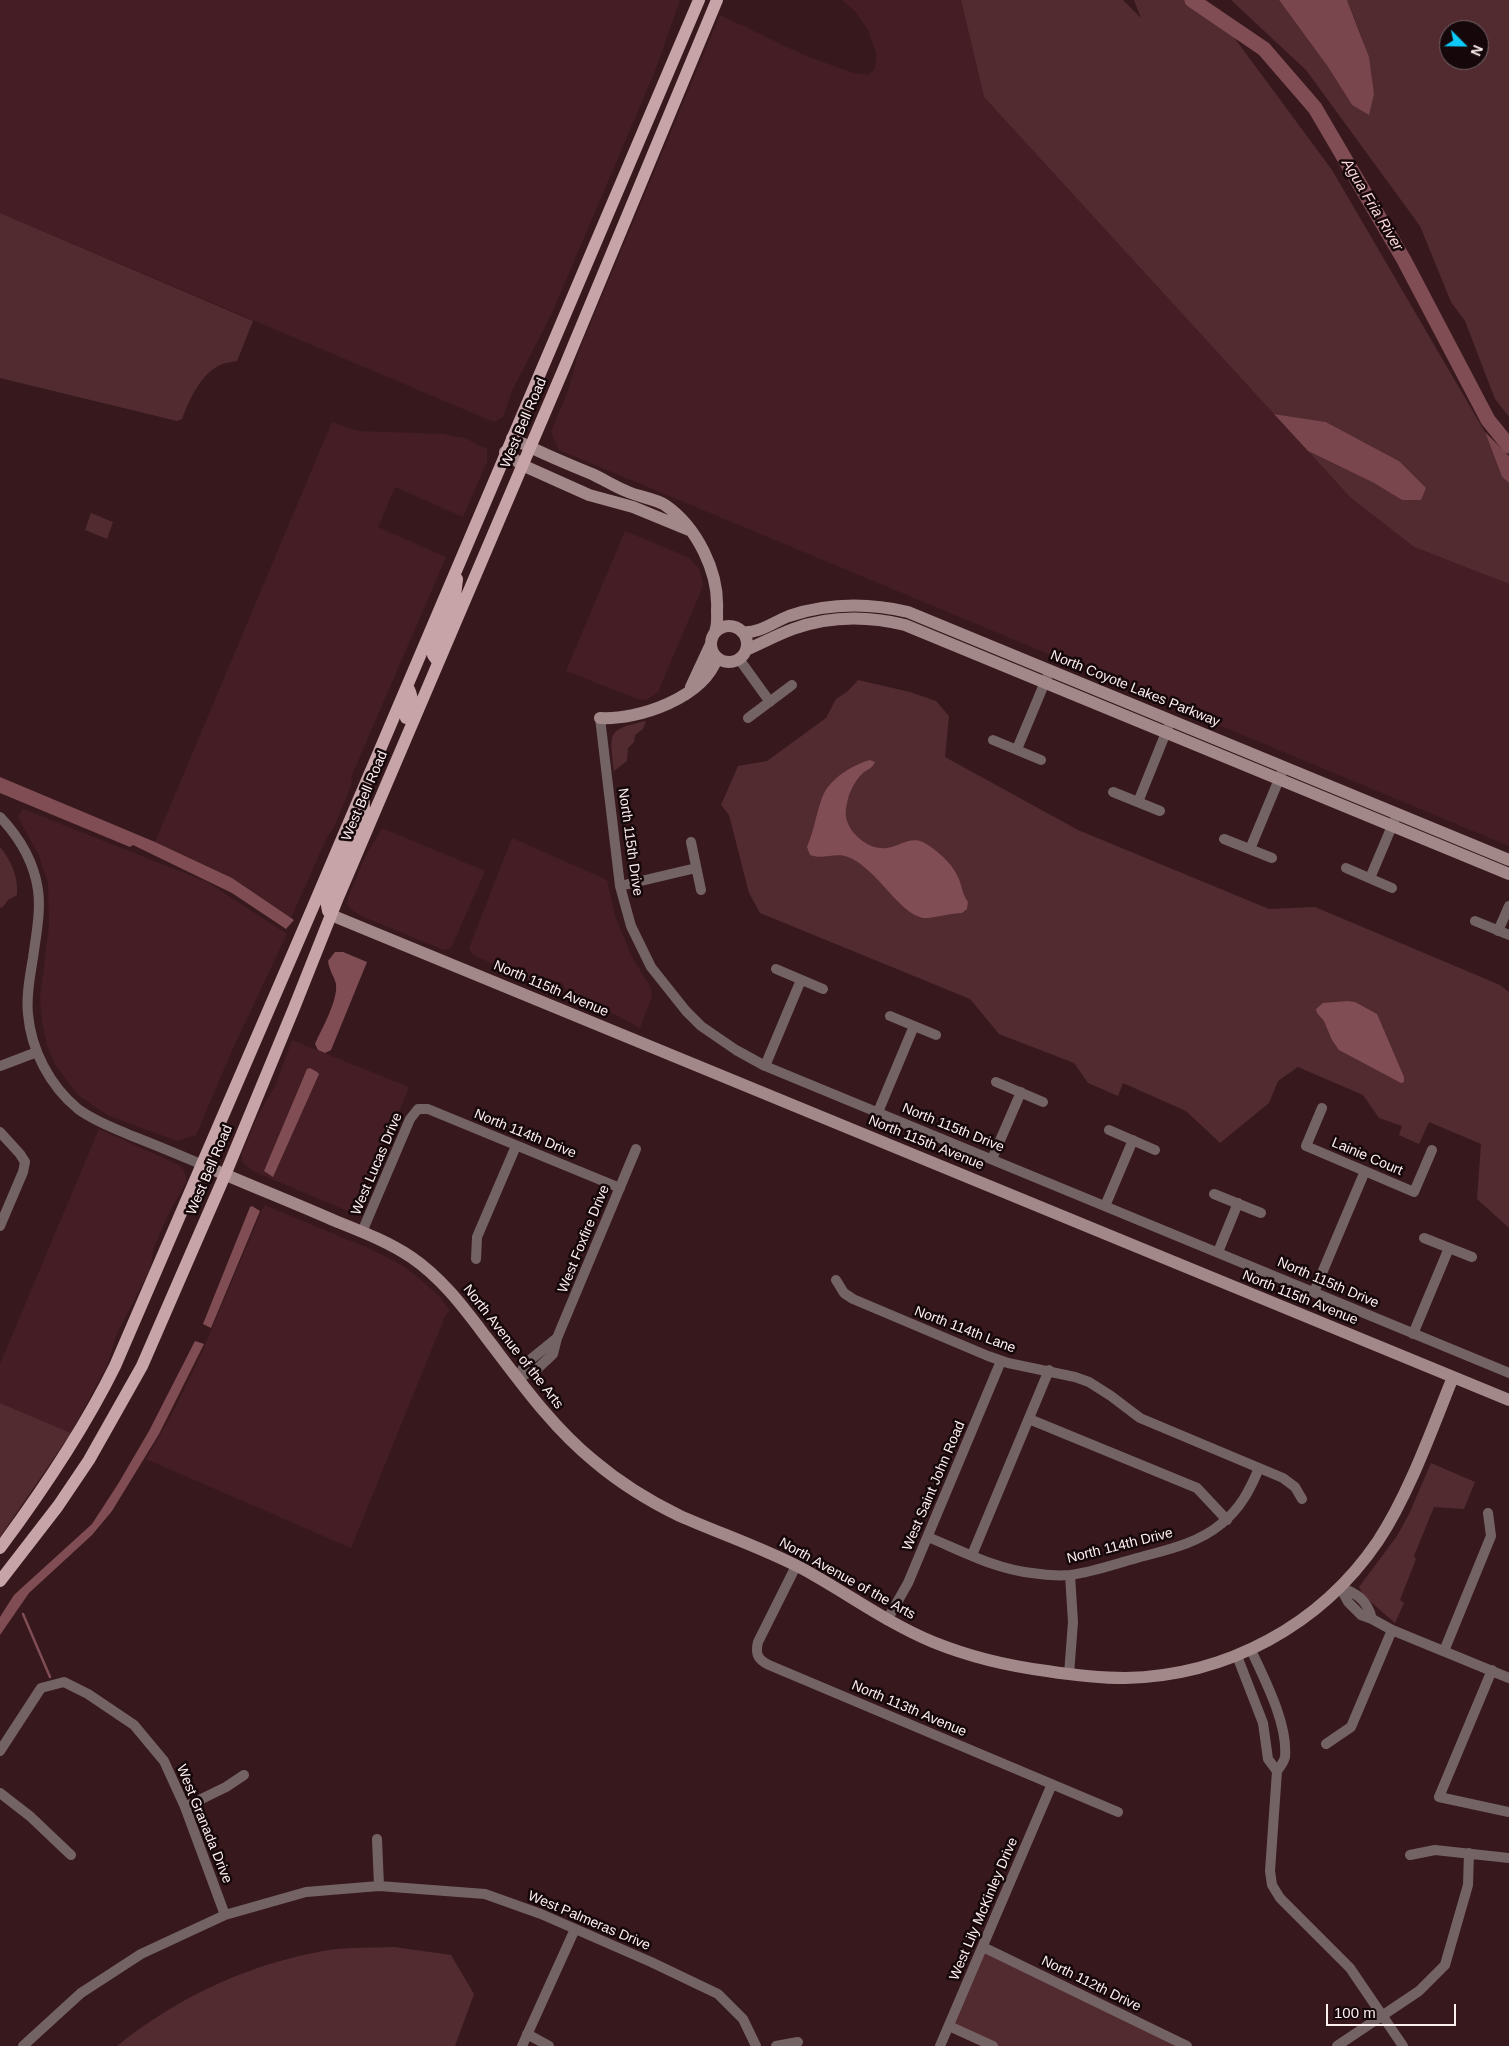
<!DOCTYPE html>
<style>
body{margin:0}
#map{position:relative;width:1509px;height:2046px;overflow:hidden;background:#37191d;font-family:Arial,sans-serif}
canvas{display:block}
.north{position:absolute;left:1439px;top:20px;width:50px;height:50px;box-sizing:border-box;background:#16080a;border:1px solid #726466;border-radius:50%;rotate:113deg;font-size:14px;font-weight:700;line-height:20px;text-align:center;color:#fceff0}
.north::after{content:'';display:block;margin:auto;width:18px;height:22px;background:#0dcafa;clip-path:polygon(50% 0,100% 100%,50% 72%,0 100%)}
.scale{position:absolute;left:1326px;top:2004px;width:130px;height:22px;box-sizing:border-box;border:2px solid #fceff0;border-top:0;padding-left:6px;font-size:15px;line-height:18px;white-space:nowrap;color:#fceff0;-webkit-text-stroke:4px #16080a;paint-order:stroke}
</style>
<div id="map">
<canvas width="1509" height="2046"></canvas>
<div class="north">N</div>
<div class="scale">100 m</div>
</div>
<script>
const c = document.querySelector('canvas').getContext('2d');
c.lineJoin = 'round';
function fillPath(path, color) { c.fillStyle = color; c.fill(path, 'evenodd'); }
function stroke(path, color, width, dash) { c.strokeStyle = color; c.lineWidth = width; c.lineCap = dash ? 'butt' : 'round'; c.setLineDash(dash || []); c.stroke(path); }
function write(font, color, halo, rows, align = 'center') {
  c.font = font + ' Arial,sans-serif'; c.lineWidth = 5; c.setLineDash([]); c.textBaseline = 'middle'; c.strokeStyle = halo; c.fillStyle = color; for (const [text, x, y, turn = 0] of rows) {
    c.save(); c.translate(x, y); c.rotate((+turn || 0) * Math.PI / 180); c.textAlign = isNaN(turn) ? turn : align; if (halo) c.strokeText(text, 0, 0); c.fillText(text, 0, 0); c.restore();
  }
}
fillPath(new Path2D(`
 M0,0H680L655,71L552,313L512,391L503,417L494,422L0,213Z
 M842,0H961L984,97L1351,498L1414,547L1509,584V846L559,450L551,432L569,388L578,353L720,15L806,56L854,73L868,75L874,70L876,64V53L868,30L855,11Z
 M332,422L358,431L443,434L465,438L487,449V462L463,517L395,487L378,527L446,557L352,775L351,786L334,827L327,837L291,918L232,878L155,842Z
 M625,531L690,558L700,570L703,586L658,692L646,700L638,699L566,671Z
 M23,809L207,882L287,934L233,1048L196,1135L177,1141L109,1116L78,1095L56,1066L47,1046L42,1022L40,998L49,925L48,883L39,856L18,817Z
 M382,828L485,871L451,948L444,950L439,948L361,916L353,911L347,904L349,895L364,859Z
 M512,838L607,880L615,916L631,955L651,988L652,996L640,1028L599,1006L568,993L562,983L543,977L532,981L473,955L469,948L471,943Z
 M292,1040L409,1087L357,1215L255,1172L244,1164L242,1159V1153L258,1115L276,1084Z
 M99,1129L179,1165L184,1170L187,1181L169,1213L154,1247L150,1270L117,1333L107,1366L71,1433L0,1403V1364Z
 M264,1205L375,1251L403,1266L420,1279L439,1296L450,1311L446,1314L351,1548L146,1459L173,1412L202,1352Z`), '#441e24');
fillPath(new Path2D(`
 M961,0H1123L1141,18L1134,0H1196L1233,36L1332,170L1485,432L1502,477L1509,483V584L1414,547L1351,498L1308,451L1374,483L1402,500L1399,461L1326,422L1274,414L984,97Z
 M1231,0H1279L1328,67L1352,105L1368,114C1381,75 1361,36 1347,0H1509V417L1495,399L1465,321L1451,302L1420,226L1306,70ZM1449,30H1479V60H1449Z
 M0,213L253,321L237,361C232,362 223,363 218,366C199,377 190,399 182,419L177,421L0,378Z
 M91,513L113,522L107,539L85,530Z
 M858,680L910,692L936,701L949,716L945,757L1078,830L1269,909L1315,907L1500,985L1509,992V1228L1477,1199L1481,1144L1429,1122L1419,1144L1399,1135L1402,1126L1379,1118L1363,1095L1298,1067L1278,1081L1269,1103L1220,1143L1186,1111L1123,1083L1118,1096L1088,1083L1074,1063L999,1034L970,999L760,913L749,893L729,815L721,805L738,766L767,761L826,718L836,699L847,692Z
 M646,721L643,729L635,735L634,742L628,748L627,761L614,771C610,732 606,730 646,721Z
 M0,847C12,862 18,876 17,895L8,900L2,908L0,907Z
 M0,1403L71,1433L0,1537Z
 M1431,1463L1475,1482L1464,1509L1434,1507L1414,1556L1416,1559L1400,1600L1404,1603L1395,1623L1364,1596L1359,1587L1397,1536L1409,1514Z
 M394,1947L451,1955L474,1994L455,2046H117C179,1996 251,1963 329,1950C350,1947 373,1948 394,1947Z
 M983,1947L1181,2046H993L949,2026Z`), '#522b31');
fillPath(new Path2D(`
 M1279,0H1347L1369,57L1374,94L1369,115L1352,105L1328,67Z
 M1274,414L1326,422L1399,461L1426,488L1421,500H1402L1374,483L1308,451Z
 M1485,432L1509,456V483L1502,477Z`), '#79464d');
fillPath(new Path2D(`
 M870,760L875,762C872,768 869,769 864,772C857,778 852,787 849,795C847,803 844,813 847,821C852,836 870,850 886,848C899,847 910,836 923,842C937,850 951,862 958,877C962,885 962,894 968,902L967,909L962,913C952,913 930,919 923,918C898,913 878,869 848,857C835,852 823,860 810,855L807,847C814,831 816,814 822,798C829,779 852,765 870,760Z
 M0,777L155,842L232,878L294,920L286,929L232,893L133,845L130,847L0,793Z
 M335,952H343L367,962L331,1050L325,1053L318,1050L315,1044C322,1028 338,1001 336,984C334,976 329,970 328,961Z
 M1348,1001L1355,1002L1377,1014L1404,1077V1082L1401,1083L1339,1050L1332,1040L1324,1021L1317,1013L1316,1009L1323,1003Z
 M310,1068L317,1072L319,1074L273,1177L264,1171L307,1069Z
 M252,1206L260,1211L211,1328L203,1324L250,1207Z
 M195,1341L204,1344L159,1434L112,1511L92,1535L29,1593L0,1635V1617L14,1595L92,1524L118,1484L149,1431Z`), '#814d54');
stroke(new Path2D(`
 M23,1614L50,1677`), '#814d54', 2.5);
stroke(new Path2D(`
 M1192,0L1264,49L1315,108L1404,260L1488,420L1509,446`), '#814d54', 15);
stroke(new Path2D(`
 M739,659L770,702
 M600,718L620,886L631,926L651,967L686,1011L701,1026L736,1050L765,1066L1509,1373
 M748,718L792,685
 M993,740L1041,760
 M1017,749L1050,670
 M1113,792L1160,811
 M1138,802L1169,725
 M0,817C19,837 34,862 38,890C41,912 36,935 33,958C30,976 26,996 28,1014C31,1050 50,1086 78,1109C94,1121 114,1128 132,1136C156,1145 179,1155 203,1165
 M1224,839L1272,858
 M691,842L701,890
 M1250,849L1282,772
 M1346,868L1392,888
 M1370,878L1395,819
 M620,886L696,868
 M1475,921L1509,935
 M1498,931L1509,906
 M776,969L823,989
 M890,1016L936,1035
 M0,1066L37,1052
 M765,1066L801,980
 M996,1082L1043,1102
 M1322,1108L1306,1146L1414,1192L1432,1150
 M878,1112L914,1026
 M1109,1130L1155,1150
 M0,1132L20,1154L25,1162L23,1172L0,1226
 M992,1159L1021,1092
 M1214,1194L1261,1213
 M1105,1206L1133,1140
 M362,1232L410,1119L418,1109H428L620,1188
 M1424,1238L1472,1257
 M1218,1252L1238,1203
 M476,1259L477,1237L516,1146
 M836,1280L844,1293L853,1299L988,1356L1008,1363L1075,1377L1089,1382L1111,1396L1140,1418L1283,1478L1295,1487L1302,1499
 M1314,1292L1365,1171
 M1413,1334L1449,1248
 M518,1378L537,1369L553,1354L557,1338L636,1149
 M518,1378L525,1364L557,1338
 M1029,1419L1197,1488L1227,1520
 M928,1537C962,1551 995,1569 1032,1573C1044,1575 1057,1576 1070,1575C1093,1572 1115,1564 1137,1558C1166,1550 1197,1544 1221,1524C1240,1509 1250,1490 1259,1468
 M972,1555L1049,1370
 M796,1566L758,1642C755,1654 758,1660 769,1665L1118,1812
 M1340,1587L1348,1602L1361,1615L1372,1619L1392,1630L1509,1678
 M1340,1587C1358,1594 1367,1600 1372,1619
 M887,1620L908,1583L1001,1361
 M1251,1650C1265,1680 1288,1724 1285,1757C1284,1762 1280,1767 1277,1771L1270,1871L1272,1885L1280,1898L1350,1968L1403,2046
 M1444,1651L1491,1536L1488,1513
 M1237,1656L1263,1723L1268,1759L1277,1771
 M1492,1670L1439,1797L1509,1812
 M1069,1674L1073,1622L1070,1575
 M1326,1744L1351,1727L1392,1630
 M0,1751L41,1688L64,1682L88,1694L134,1725L164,1761L185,1807L225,1915
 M0,1793L31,1817L71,1855
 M185,1807L226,1787L244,1775
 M377,1839L379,1886
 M1410,1855L1435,1850L1509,1858
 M983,1947L1187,2046
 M949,2026L993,2046
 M527,2034L549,2046
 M23,2046L81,1993L141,1954L225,1915L306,1892L379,1886L485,1894L541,1914L651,1962L718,1994L743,2019L756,2046
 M522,2046L575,1929
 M776,2046L798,2042
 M940,2046L1052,1784
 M1337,2046L1419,1991L1445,1965L1468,1885L1469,1853`), '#746365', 10);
stroke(new Path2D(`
 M512,438C538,452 565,463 592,474C603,479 614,486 626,491C638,497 654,498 665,505C697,527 719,572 717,610C717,618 718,624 715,632
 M505,452L522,465L589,495L633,507L689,530
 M711 644a18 18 0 1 1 36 0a18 18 0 1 1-36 0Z
 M742,632C759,634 773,622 789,616C828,603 869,603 908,612L1509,860
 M746,650C762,643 777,635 793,629C829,616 868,616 905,625L1509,874
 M691,687L711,644
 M600,718C639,720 703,698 717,658
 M331,915L1509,1400
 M203,1165C246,1184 290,1201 333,1220C360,1231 387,1241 411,1257C442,1278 464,1308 486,1337C519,1380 551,1426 594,1461C620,1483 649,1501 680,1516C721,1534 763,1548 803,1569C847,1593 887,1623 933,1642C970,1657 1008,1666 1047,1671C1073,1675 1099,1678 1125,1678C1227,1676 1321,1625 1378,1541C1409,1494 1432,1429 1453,1377`), '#a3888a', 12);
stroke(new Path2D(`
 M438,662L433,655V650L455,596L457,579
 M406,718C411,706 415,698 407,686
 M331,915L328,911L326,900L364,809L363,790
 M0,1548C43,1490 83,1431 115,1366L313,907L699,0
 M0,1581L58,1506L89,1460L142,1366L225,1175L294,1008L337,900L564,368L717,0`), '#c7a4a7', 12);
write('14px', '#fceff0', '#16080a', [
 ["West Bell Road",524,423,-67],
 ["North Coyote Lakes Parkway",1135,689,22],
 ["West Bell Road",365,796,-67],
 ["North 115th Drive",630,842,82],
 ["North 115th Avenue",551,989,23],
 ["North 115th Drive",953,1128,22],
 ["North 114th Drive",525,1134,22],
 ["North 115th Avenue",926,1143,22],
 ["Lainie Court",1367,1157,23],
 ["West Lucas Drive",377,1164,-67],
 ["West Bell Road",210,1170,-67],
 ["West Foxfire Drive",584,1239,-68],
 ["North 115th Drive",1328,1283,23],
 ["North 115th Avenue",1300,1298,22],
 ["North 114th Lane",965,1330,21],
 ["North Avenue of the Arts",513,1347,52],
 ["West Saint John Road",934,1486,-67],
 ["North 114th Drive",1120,1546,-14],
 ["North Avenue of the Arts",847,1579,29],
 ["North 113th Avenue",909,1709,23],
 ["West Granada Drive",204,1824,68],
 ["West Lily McKinley Drive",984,1909,-67],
 ["West Palmeras Drive",589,1921,23],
 ["North 112th Drive",1091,1984,26]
]);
write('italic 15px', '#f9d5d8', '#16080a', [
 ["Agua Fria River",1372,205,59]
]);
</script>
